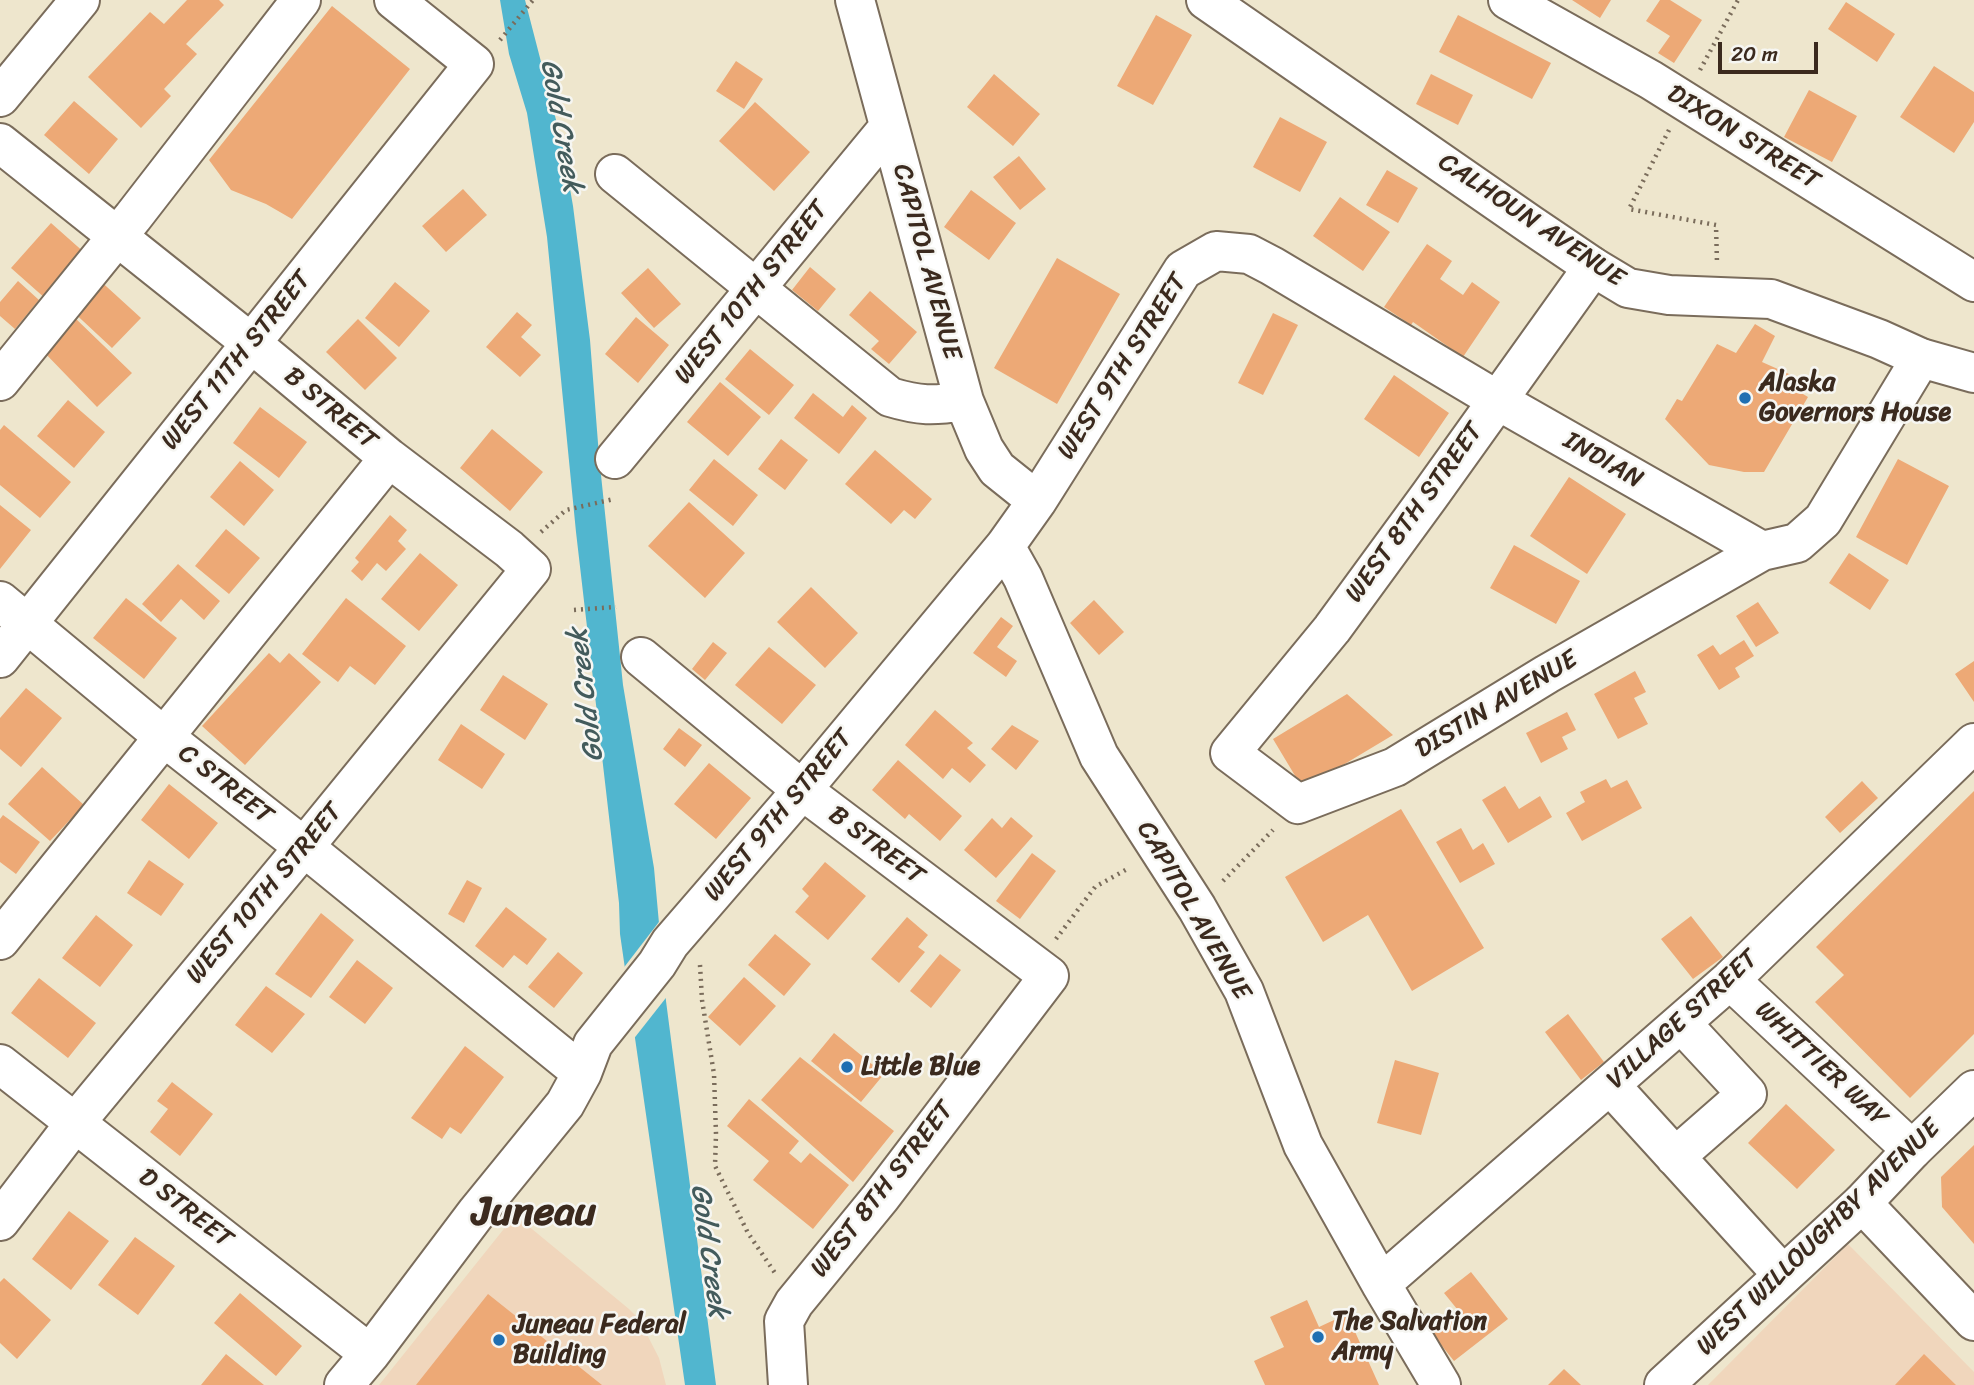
<!DOCTYPE html>
<style>
body{margin:0}
#map{position:relative;width:1974px;height:1385px;overflow:hidden;background:#eee6cd;font-family:Sriracha,sans-serif}
canvas{display:block}
.scale{position:absolute;left:1718px;top:42px;width:100px;height:32px;box-sizing:border-box;border:4px solid #3b2a1e;border-top:0;padding-left:9px;font-size:21px;line-height:24px;white-space:nowrap;color:#3b2a1e;-webkit-text-stroke:5px #f6f6f2;paint-order:stroke}
</style>
<div id="map">
<canvas width="1974" height="1385"></canvas>
<div class="scale">20 m</div>
</div>
<script>
const c = document.querySelector('canvas').getContext('2d');
c.lineJoin = 'round';
function fillPath(path, color) { c.fillStyle = color; c.fill(path, 'evenodd'); }
function stroke(path, color, width, dash) { c.strokeStyle = color; c.lineWidth = width; c.lineCap = dash ? 'butt' : 'round'; c.setLineDash(dash || []); c.stroke(path); }
function write(font, color, halo, rows, align = 'center') {
  c.font = font + ' Sriracha,sans-serif'; c.lineWidth = 5; c.setLineDash([]); c.textBaseline = 'middle'; c.strokeStyle = halo; c.fillStyle = color; for (const [text, x, y, turn = 0] of rows) {
    c.save(); c.translate(x, y); c.rotate((+turn || 0) * Math.PI / 180); c.textAlign = isNaN(turn) ? turn : align; if (halo) c.strokeText(text, 0, 0); c.fillText(text, 0, 0); c.restore();
  }
}
fillPath(new Path2D(`
 M515,1215L629,1309L639,1319L659,1358L666,1385H379Z
 M1848,1244L1974,1372V1385H1708Z`), '#f0d6bc');
fillPath(new Path2D(`
 M500,0H525L562,143L573,206L590,340L599,456L623,685L654,868L666,1001L716,1385H685L620,934L619,903L576,532L547,237L527,113L509,54Z`), '#51b6cf');
fillPath(new Path2D(`
 M662,918L669,994L632,1041L622,970Z`), '#eee6cd');
fillPath(new Path2D(`
 M187,0H219L224,5L186,44L197,54L164,89L171,96L141,128L88,77L150,12L164,24Z
 M1572,0H1611L1600,18Z
 M1660,0H1670L1702,20L1674,63L1658,53L1670,36L1646,21Z
 M1846,2L1895,34L1877,62L1828,29Z
 M332,6L410,69L292,219L266,204L231,190L209,160Z
 M1156,15L1192,35L1153,105L1117,86Z
 M1458,15L1551,63L1532,99L1439,52Z
 M736,61L763,79L744,109L716,91Z
 M1934,66L1974,92V122L1954,153L1900,117Z
 M994,74L1040,114L1013,146L967,107Z
 M1431,74L1473,95L1458,125L1416,104Z
 M1809,90L1857,116L1832,162L1784,137Z
 M74,101L118,139L89,174L44,135Z
 M755,102L810,152L774,191L719,141Z
 M1280,117L1327,142L1300,192L1253,167Z
 M1019,156L1046,189L1020,210L993,177Z
 M1387,170L1418,188L1398,223L1366,205Z
 M463,189L487,215L446,252L422,226Z
 M971,190L1016,223L989,260L944,227Z
 M1340,197L1390,232L1363,271L1313,236Z
 M51,223L86,254L46,299L11,268Z
 M1427,244L1452,261L1440,279L1463,295L1472,282L1500,302L1463,357L1413,322L1411,325L1384,307Z
 M1057,258L1120,294L1057,404L994,368Z
 M810,267L836,289L818,311L792,290Z
 M648,268L681,304L654,328L621,293Z
 M96,277L141,318L112,348L68,307Z
 M18,281L39,300L15,329L0,316V302Z
 M395,282L430,311L399,347L365,318Z
 M870,291L917,332L889,364L871,349L879,341L849,315Z
 M517,312L532,325L521,337L541,355L520,377L486,347Z
 M1273,313L1298,325L1263,395L1238,383Z
 M74,317L132,373L97,407L41,349Z
 M636,317L669,345L638,383L605,354Z
 M358,319L397,358L365,390L326,352Z
 M1755,324L1775,336L1762,362L1798,378L1793,388L1808,397L1764,472H1744L1709,465L1665,419L1677,399L1682,401L1717,344L1736,353Z
 M750,349L794,385L769,415L725,379Z
 M1394,375L1449,413L1419,457L1364,419Z
 M720,382L761,417L728,456L687,422Z
 M813,393L843,417L852,405L867,418L839,454L794,418Z
 M68,400L105,432L74,468L37,436Z
 M260,407L307,442L279,478L233,443Z
 M4,425L71,482L40,518L0,485V430Z
 M492,429L543,472L510,511L460,468Z
 M781,439L808,460L785,490L758,469Z
 M875,450L932,499L915,519L904,510L891,524L845,484Z
 M714,459L758,495L733,526L689,490Z
 M1898,459L1949,486L1907,565L1856,537Z
 M240,461L274,490L244,526L210,497Z
 M1569,477L1626,514L1587,574L1530,536Z
 M689,502L745,553L705,598L648,546Z
 M0,505L31,530L0,569Z
 M390,515L407,530L398,541L406,549L386,571L377,563L362,581L351,571L359,562L355,558Z
 M226,529L260,558L229,594L195,566Z
 M1514,545L1580,581L1556,624L1490,588Z
 M420,553L458,585L419,631L381,599Z
 M1849,553L1889,580L1870,610L1829,583Z
 M178,564L220,601L204,620L181,599L161,622L142,604Z
 M811,587L858,633L825,668L777,622Z
 M126,598L177,638L144,679L93,638Z
 M346,598L406,646L375,685L350,666L338,682L302,654Z
 M1094,600L1124,632L1099,655L1070,623Z
 M1758,602L1779,633L1756,647L1736,616Z
 M1001,617L1013,626L997,647L1017,661L1006,677L973,653Z
 M1744,640L1754,656L1735,668L1740,677L1719,690L1697,655L1713,645L1720,655Z
 M713,642L727,653L705,680L692,669Z
 M769,647L816,685L782,724L735,685Z
 M269,653L280,663L289,653L321,682L245,765L202,726Z
 M1974,661V702L1955,674Z
 M1635,671L1646,692L1634,698L1648,724L1618,739L1594,694Z
 M503,675L548,704L525,740L480,710Z
 M26,688L62,718L21,767L0,749V718Z
 M1347,694L1393,735L1303,789L1273,739Z
 M935,710L973,743L967,748L986,765L970,783L952,768L943,779L905,745Z
 M1567,712L1576,730L1562,737L1568,749L1541,763L1526,733Z
 M461,724L505,754L482,789L438,760Z
 M1012,725L1039,741L1016,770L991,749Z
 M679,728L702,745L685,767L663,749Z
 M898,760L962,816L940,841L909,814L905,819L872,790Z
 M709,763L751,798L716,839L674,804Z
 M42,767L84,805L50,841L8,804Z
 M1606,779L1611,788L1627,780L1642,808L1582,841L1566,813L1585,802L1580,792Z
 M1862,781L1878,798L1840,833L1825,817Z
 M169,784L218,823L189,859L141,820Z
 M1505,786L1519,809L1540,796L1552,817L1508,843L1482,800Z
 M1974,791V1034L1910,1098L1815,1002L1844,975L1816,947Z
 M1401,809L1484,948L1412,991L1368,915L1323,942L1285,877Z
 M3,815L40,842L16,874L0,862V819Z
 M1011,817L1033,836L996,878L964,850L992,818L1002,828Z
 M1461,828L1473,850L1483,843L1495,864L1460,883L1436,842Z
 M1032,853L1056,871L1020,919L996,901Z
 M149,860L184,884L161,916L127,893Z
 M825,862L866,896L828,940L795,912L809,896L802,889Z
 M467,880L482,888L464,923L448,914Z
 M506,907L547,939L527,965L514,955L503,968L475,946Z
 M321,913L354,940L311,998L275,974Z
 M96,915L133,945L100,987L62,958Z
 M1691,916L1723,957L1693,979L1661,939Z
 M907,917L928,935L918,947L925,952L899,983L871,959Z
 M775,934L811,964L784,996L748,965Z
 M558,952L583,973L554,1008L528,987Z
 M940,954L961,970L931,1008L910,991Z
 M357,960L393,988L365,1024L329,997Z
 M744,977L776,1006L740,1046L708,1017Z
 M39,978L96,1023L68,1058L11,1013Z
 M266,986L305,1014L272,1053L235,1025Z
 M1568,1014L1604,1062L1581,1080L1545,1032Z
 M834,1033L884,1074L861,1102L811,1061Z
 M465,1046L504,1077L461,1134L450,1127L442,1139L411,1118Z
 M800,1057L894,1131L853,1182L761,1100Z
 M1395,1060L1439,1073L1421,1135L1377,1123Z
 M172,1082L213,1114L180,1156L150,1132L168,1109L157,1101Z
 M749,1099L799,1141L789,1153L801,1163L810,1153L849,1185L813,1229L753,1180L769,1161L727,1126Z
 M1786,1104L1835,1150L1797,1189L1748,1143Z
 M1974,1145V1244L1942,1207L1941,1177Z
 M69,1211L109,1241L71,1290L32,1259Z
 M135,1237L175,1266L138,1315L98,1285Z
 M1471,1272L1508,1319L1454,1361L1430,1331L1457,1309L1444,1293Z
 M4,1278L51,1320L17,1359L0,1343V1282Z
 M240,1293L302,1346L276,1376L214,1323Z
 M488,1294L602,1385H416Z
 M1307,1300L1319,1327L1347,1314L1379,1385H1265L1254,1361L1284,1347L1270,1317Z
 M226,1354L264,1385H201Z
 M1924,1354L1956,1385H1895Z
 M1564,1369L1581,1385H1548Z`), '#eda976');
const minor = new Path2D(`
 M855,0L964,401L984,449L997,469L1037,501
 M1508,0L1651,80L1974,282
 M0,143L251,343L389,458L509,549L531,569L304,847L75,1123L0,1221
 M615,174L890,397C920,406 933,406 964,401
 M1593,267L1430,495L1332,629L1230,753L1298,804L1395,767L1547,674L1762,551
 M0,381L133,217L301,0
 M615,459L889,127
 M1005,546L1023,578L1099,756L1197,908L1244,991L1303,1145L1381,1284L1441,1385
 M0,601L164,737L304,847L582,1073
 M641,657L802,790L1049,976L880,1198L794,1303L784,1321L788,1385
 M0,658L474,64L394,0
 M0,940L389,458
 M1730,980L1912,1150
 M0,1064L370,1354
 M1610,1085L1783,1275
 M1675,1157L1747,1094L1681,1023
 M1862,1203L1974,1321
 M1381,1284L1730,980L1974,743
 M344,1385L370,1354L477,1212L565,1104L582,1073L593,1044L657,964L670,943L791,803L1005,546L1037,501L1183,270L1216,251L1249,254L1272,266L1497,400L1762,551L1797,543L1823,520L1921,358`);
const major = new Path2D(`
 M1206,0L1531,225L1593,267L1628,288L1669,295L1771,299L1879,339L1921,358L1974,373
 M0,97L80,0
 M1664,1385L1862,1203L1912,1150L1974,1090`);
stroke(minor, '#7a6c5b', 42);
stroke(major, '#7a6c5b', 42);
stroke(new Path2D(`
 M500,40L533,0
 M1700,70L1738,0
 M1669,130L1629,209L1716,225L1717,263
 M541,532L566,510L614,499
 M574,610L616,607
 M1223,881L1273,830
 M1056,939L1095,887L1129,868
 M700,965L702,1000L714,1074L716,1134L715,1166L748,1233L775,1273`), '#7a6c5b', 4.5, [2, 5]);
stroke(minor, '#fff', 38);
stroke(major, '#fff', 38);
for (const [x, y, r, color] of [
 [1745,398,7,"#1f6fb2"],
 [847,1067,7,"#1f6fb2"],
 [1318,1337,7,"#1f6fb2"],
 [499,1340,7,"#1f6fb2"]
]) { const dot = new Path2D(); dot.arc(x, y, r, 0, 2 * Math.PI); c.fillStyle = color; c.fill(dot); stroke(dot, '#f6f6f2', 2.5); }
write('26px', '#3b2a1e', '#f6f6f2', [
 ["DIXON STREET",1743,138,32],
 ["CALHOUN AVENUE",1531,221,34],
 ["CAPITOL AVENUE",926,262,75],
 ["WEST 10TH STREET",752,293,-51],
 ["WEST 11TH STREET",237,361,-51],
 ["WEST 9TH STREET",1123,367,-57],
 ["B STREET",330,409,40],
 ["INDIAN",1603,461,30],
 ["WEST 8TH STREET",1415,513,-54],
 ["DISTIN AVENUE",1497,705,-31],
 ["C STREET",225,785,38],
 ["WEST 9TH STREET",779,816,-50],
 ["B STREET",876,846,37],
 ["WEST 10TH STREET",265,894,-50],
 ["CAPITOL AVENUE",1193,911,60],
 ["VILLAGE STREET",1683,1020,-42],
 ["WHITTIER WAY",1821,1065,43],
 ["WEST 8TH STREET",883,1190,-52],
 ["D STREET",185,1209,38],
 ["WEST WILLOUGHBY AVENUE",1819,1238,-44]
]);
write('bold 26px', '#3b2a1e', '#f6f6f2', [
 ["Alaska",1759,383],
 ["Governors House",1759,413],
 ["Little Blue",861,1067],
 ["The Salvation",1332,1322],
 ["Army",1332,1352],
 ["Juneau Federal",513,1325],
 ["Building",513,1355]
], 'left');
write('italic 28px', '#435b5c', '#f6f6f2', [
 ["Gold Creek",560,126,80],
 ["Gold Creek",587,695,-97],
 ["Gold Creek",708,1251,82]
]);
write('bold 40px', '#3b2a1e', '#f6f6f2', [
 ["Juneau",534,1214]
]);
</script>
